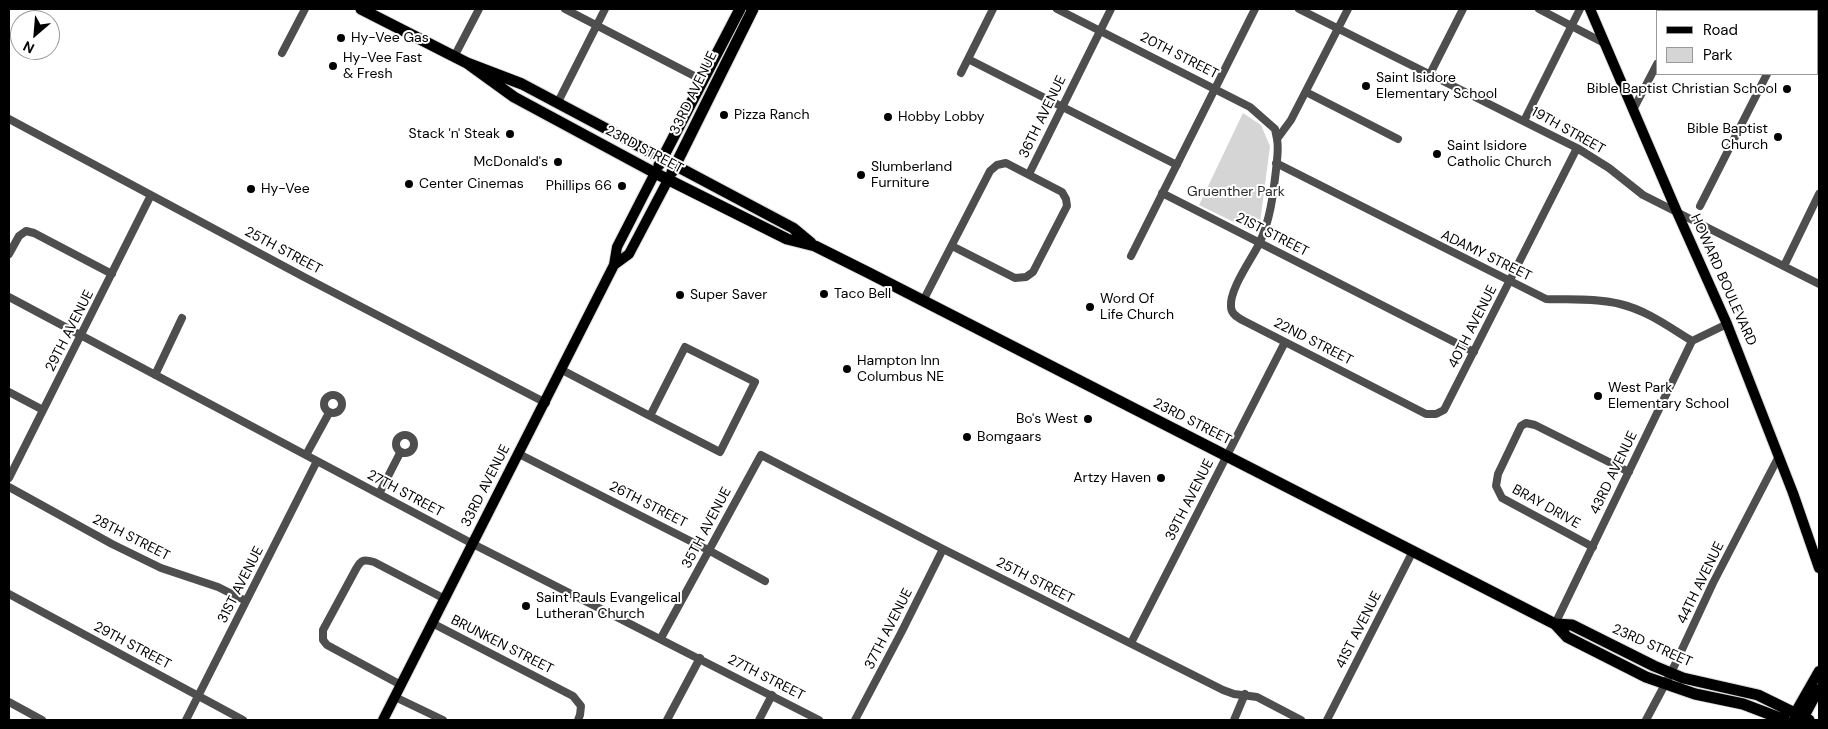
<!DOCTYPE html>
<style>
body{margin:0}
#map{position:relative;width:1828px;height:729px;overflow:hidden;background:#fff;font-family:"DM Sans",sans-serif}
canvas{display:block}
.frame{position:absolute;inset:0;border:10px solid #000;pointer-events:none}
.legend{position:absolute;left:1656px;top:10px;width:162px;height:65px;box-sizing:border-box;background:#fff;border:1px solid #999;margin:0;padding:6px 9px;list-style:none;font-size:15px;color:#000}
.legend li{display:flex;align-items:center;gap:10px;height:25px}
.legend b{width:25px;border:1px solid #999}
.north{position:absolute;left:10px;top:10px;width:50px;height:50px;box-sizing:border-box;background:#fff;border:1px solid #999;border-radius:50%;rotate:207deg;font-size:14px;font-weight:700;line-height:20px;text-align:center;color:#000}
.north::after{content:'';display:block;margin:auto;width:18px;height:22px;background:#000;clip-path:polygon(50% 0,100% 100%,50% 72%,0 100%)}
</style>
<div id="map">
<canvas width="1828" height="729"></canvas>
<div class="frame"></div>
<ul class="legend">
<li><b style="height:6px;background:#000"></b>Road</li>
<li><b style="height:14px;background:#d5d5d5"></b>Park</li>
</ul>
<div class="north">N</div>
</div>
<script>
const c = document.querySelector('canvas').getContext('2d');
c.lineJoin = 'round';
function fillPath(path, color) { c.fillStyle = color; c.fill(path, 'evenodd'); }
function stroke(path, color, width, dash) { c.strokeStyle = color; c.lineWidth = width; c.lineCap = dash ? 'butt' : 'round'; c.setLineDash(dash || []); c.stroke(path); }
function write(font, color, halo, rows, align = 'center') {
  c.font = font + ' "DM Sans",sans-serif'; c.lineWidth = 4; c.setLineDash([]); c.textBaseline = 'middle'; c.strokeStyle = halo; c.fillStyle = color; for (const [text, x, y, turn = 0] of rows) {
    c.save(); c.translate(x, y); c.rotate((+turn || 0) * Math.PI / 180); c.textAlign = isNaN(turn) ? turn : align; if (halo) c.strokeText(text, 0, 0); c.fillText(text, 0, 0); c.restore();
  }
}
fillPath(new Path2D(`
 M1243,113L1261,125L1270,146L1260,223L1258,226L1250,230L1199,205Z`), '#d5d5d5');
const major = new Path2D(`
 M1590,9L1677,212L1727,324L1793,493L1819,568
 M614,265L629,254L668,180
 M383,720L614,265L617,247L655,173
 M1795,720V713L1819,671
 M1800,720L1804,717L1819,689`);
const highway = new Path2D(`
 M361,9L467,63L522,84L793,228L811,243
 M467,63L514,97L655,173L787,239L815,246L869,273L1555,624L1567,637L1646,677L1695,694L1743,704L1785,720
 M659,165L740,9
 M672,172L753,9
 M1555,624L1572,625L1654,666L1683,678L1758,695L1809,720`);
stroke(major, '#dbdbdb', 12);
stroke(highway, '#dbdbdb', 13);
stroke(new Path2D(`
 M565,9L702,80
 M1057,9L1250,107L1275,129L1277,139
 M1299,9L1577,148L1609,168L1643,195L1819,284
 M1348,9L1291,120L1277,139C1279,149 1277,159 1276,170C1273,196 1270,221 1259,244C1251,260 1229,290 1231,307C1231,315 1240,319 1246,322L1426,414H1436L1444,410L1577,148
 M1539,9L1604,43
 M1741,9L1746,11
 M1684,11L1686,9
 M1817,48L1819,49
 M282,53L305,9
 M454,57L479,9
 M968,59L1177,165
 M961,73L993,9
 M1430,74L1463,9
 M1306,92L1398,139
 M558,102L605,9
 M1633,110L1657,64
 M9,119L304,277L546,403
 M1524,121L1580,9
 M1276,163L1546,299C1570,300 1596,298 1620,304C1646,310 1669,327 1692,341
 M1029,174L1111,9
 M1162,193L1474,352
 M1700,206L1767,74
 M9,254L19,236L26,231L34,233L112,274
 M1131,256L1255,9
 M1784,266L1819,194
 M9,297L473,544L819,720
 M923,301L990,171L997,165L1006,163L1062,192L1066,199L1067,206L1033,272L1026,277L1015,278L952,246
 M685,347L755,382L720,452L650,416Z
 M562,370L650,416
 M155,375L182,318
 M9,392L43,410
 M324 404a9 9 0 1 1 18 0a9 9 0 1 1-18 0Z
 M396 444a9 9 0 1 1 18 0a9 9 0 1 1-18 0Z
 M519,454L710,551L765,581
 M306,455L329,413
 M9,478L151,195
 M9,487L112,544L161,568L218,587L246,601
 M379,494L400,453
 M1593,547L1502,498L1496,486L1498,474L1521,426L1526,423L1535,425L1629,472
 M9,594L243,720
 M432,623L573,696L581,706L580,715L578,720
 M1555,624L1692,341L1727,324
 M661,638L761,455L943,549L1223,690L1234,694L1257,697L1301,720
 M1131,643L1285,342
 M401,685L327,645L323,640V630L356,569C361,560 363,559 374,562L445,599
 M395,697L443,720
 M9,702L42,720
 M186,720L317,461
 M667,720L700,658
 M759,720L772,695
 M855,720L901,633L943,549
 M1234,720L1245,694
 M1327,720L1413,551
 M1646,720L1671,673L1713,583L1779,456`), '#4e4e4e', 8);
stroke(major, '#000', 10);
stroke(highway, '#000', 11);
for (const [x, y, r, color] of [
 [341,38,5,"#000"],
 [333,66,5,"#000"],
 [1366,86,5,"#000"],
 [1787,89,5,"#000"],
 [724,115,5,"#000"],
 [888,117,5,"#000"],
 [510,134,5,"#000"],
 [1778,137,5,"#000"],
 [1437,154,5,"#000"],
 [558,162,5,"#000"],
 [861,175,5,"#000"],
 [409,184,5,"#000"],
 [622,186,5,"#000"],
 [251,189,5,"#000"],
 [824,294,5,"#000"],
 [680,295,5,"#000"],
 [1090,307,5,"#000"],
 [847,369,5,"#000"],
 [1598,396,5,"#000"],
 [1088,419,5,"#000"],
 [967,437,5,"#000"],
 [1161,478,5,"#000"],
 [526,606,5,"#000"]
]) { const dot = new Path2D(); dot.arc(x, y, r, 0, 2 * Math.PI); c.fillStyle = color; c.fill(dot); stroke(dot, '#fff', 2); }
write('14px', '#000', '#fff', [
 ["Hy-Vee Gas",351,38],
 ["Hy-Vee Fast",343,58],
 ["& Fresh",343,74],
 ["Saint Isidore",1376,78],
 ["Elementary School",1376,94],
 ["Bible Baptist Christian School",1777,89,"right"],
 ["Pizza Ranch",734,115],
 ["Hobby Lobby",898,117],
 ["Bible Baptist",1768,129,"right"],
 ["Church",1768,145,"right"],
 ["Stack 'n' Steak",500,134,"right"],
 ["Saint Isidore",1447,146],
 ["Catholic Church",1447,162],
 ["McDonald's",548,162,"right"],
 ["Slumberland",871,167],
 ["Furniture",871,183],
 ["Center Cinemas",419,184],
 ["Phillips 66",612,186,"right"],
 ["Hy-Vee",261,189],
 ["Taco Bell",834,294],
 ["Super Saver",690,295],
 ["Word Of",1100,299],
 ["Life Church",1100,315],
 ["Hampton Inn",857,361],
 ["Columbus NE",857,377],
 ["West Park",1608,388],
 ["Elementary School",1608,404],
 ["Bo's West",1078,419,"right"],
 ["Bomgaars",977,437],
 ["Artzy Haven",1151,478,"right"],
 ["Saint Pauls Evangelical",536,598],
 ["Lutheran Church",536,614]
], 'left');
write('14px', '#000', '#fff', [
 ["20TH STREET",1179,56,27],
 ["33RD AVENUE",694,93,-64],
 ["36TH AVENUE",1043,117,-64],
 ["19TH STREET",1568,131,29],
 ["23RD STREET",644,150,28],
 ["21ST STREET",1272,235,27],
 ["25TH STREET",283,251,28],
 ["ADAMY STREET",1486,256,26],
 ["HOWARD BOULEVARD",1723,280,66],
 ["40TH AVENUE",1473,327,-63],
 ["29TH AVENUE",70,331,-63],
 ["22ND STREET",1313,342,27],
 ["23RD STREET",1192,422,27],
 ["43RD AVENUE",1614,473,-64],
 ["33RD AVENUE",486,486,-63],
 ["27TH STREET",405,494,28],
 ["39TH AVENUE",1190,500,-63],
 ["26TH STREET",648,505,27],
 ["BRAY DRIVE",1546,507,29],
 ["35TH AVENUE",707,528,-62],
 ["28TH STREET",131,538,27],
 ["25TH STREET",1035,581,27],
 ["44TH AVENUE",1701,583,-64],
 ["31ST AVENUE",241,585,-63],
 ["37TH AVENUE",889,629,-63],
 ["41ST AVENUE",1359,630,-63],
 ["BRUNKEN STREET",502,645,27],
 ["29TH STREET",132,646,28],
 ["23RD STREET",1652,646,24],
 ["27TH STREET",766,678,27]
]);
write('14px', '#2c2c2c', '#fff', [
 ["Gruenther Park",1236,192]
]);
</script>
